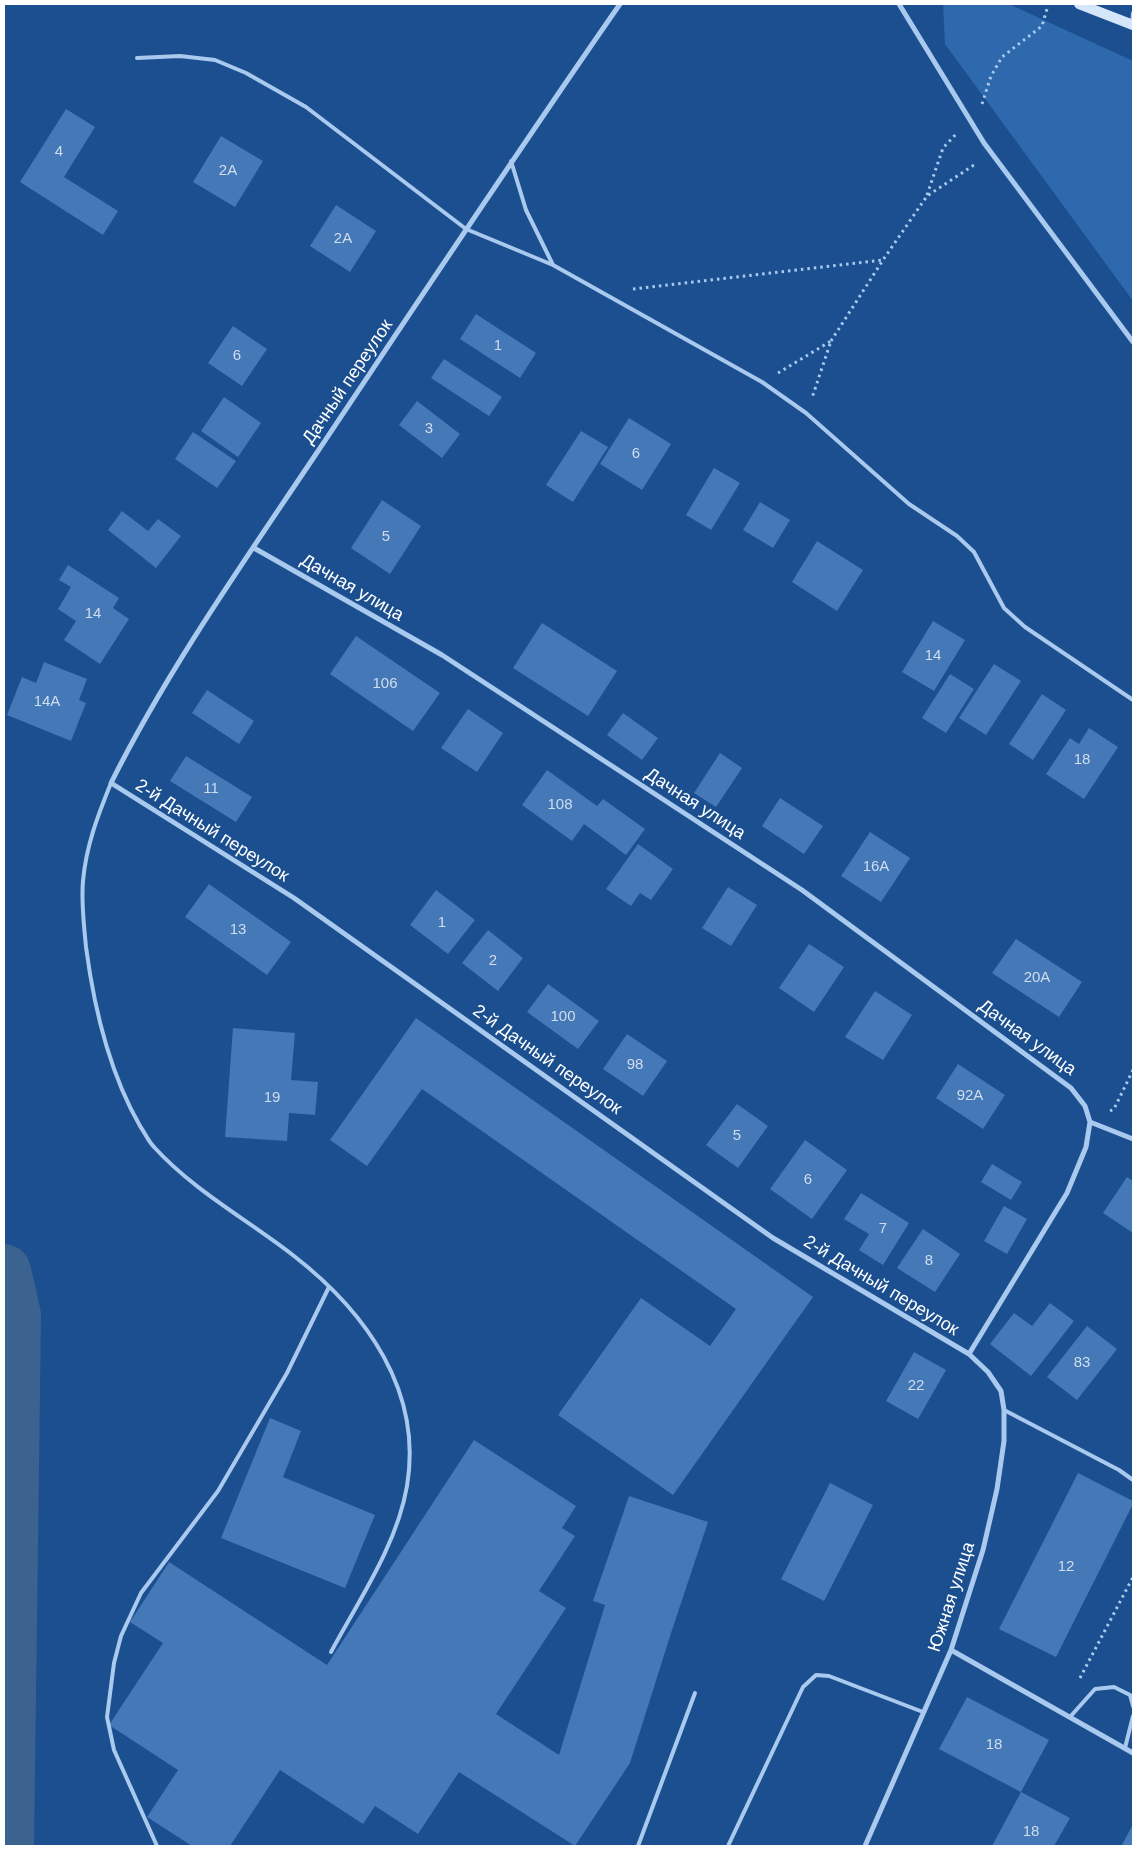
<!DOCTYPE html>
<meta charset="utf-8">
<style>
body{margin:0}
#map{position:relative;width:1137px;height:1850px;overflow:hidden;background:#1b4f8f;font-family:Helvetica,sans-serif}
canvas{display:block}
.frame{position:absolute;inset:0;border:5px solid #fff;pointer-events:none}
</style>
<div id="map">
<canvas width="1137" height="1850"></canvas>
<div class="frame"></div>
</div>
<script>
const c = document.querySelector('canvas').getContext('2d');
c.lineJoin = 'round';
function fillPath(path, color) { c.fillStyle = color; c.fill(path, 'evenodd'); }
function stroke(path, color, width, dash) { c.strokeStyle = color; c.lineWidth = width; c.lineCap = dash ? 'butt' : 'round'; c.setLineDash(dash || []); c.stroke(path); }
function write(font, color, halo, rows, align = 'center') {
  c.font = font + ' Helvetica,sans-serif'; c.lineWidth = 4; c.setLineDash([]); c.textBaseline = 'middle'; c.strokeStyle = halo; c.fillStyle = color; for (const [text, x, y, turn = 0] of rows) {
    c.save(); c.translate(x, y); c.rotate((+turn || 0) * Math.PI / 180); c.textAlign = isNaN(turn) ? turn : align; if (halo) c.strokeText(text, 0, 0); c.fillText(text, 0, 0); c.restore();
  }
}
fillPath(new Path2D(`
 M943,4H1009L1133,61V301L945,44Z`), '#2e69ad');
stroke(new Path2D(`
 M4,1271L14,1315L7,1846`), '#3c6290', 54);
fillPath(new Path2D(`
 M66,109L95,127L64,177L118,211L103,235L20,182Z
 M221,136L263,161L235,207L193,182Z
 M336,205L376,231L350,272L310,246Z
 M476,314L536,353L520,378L460,339Z
 M233,326L267,349L242,386L208,363Z
 M444,359L502,397L489,416L431,378Z
 M224,397L261,423L238,457L201,431Z
 M417,401L460,434L442,458L399,425Z
 M629,418L671,444L642,490L600,464Z
 M581,431L608,447L573,502L546,485Z
 M193,432L236,461L217,488L175,459Z
 M714,468L740,483L711,530L686,515Z
 M382,500L421,526L390,574L351,548Z
 M760,502L790,520L773,548L743,530Z
 M122,511L148,531L158,519L181,536L156,568L108,530Z
 M817,541L863,570L837,611L792,582Z
 M68,565L119,598L113,608L129,619L100,664L64,640L76,621L58,609L71,587L59,580Z
 M933,621L965,640L934,691L902,672Z
 M542,623L617,671L588,716L513,668Z
 M356,636L440,693L413,731L330,674Z
 M44,662L87,679L79,700L86,703L71,741L7,715L22,677L36,683Z
 M994,664L1021,681L986,735L959,718Z
 M950,674L974,689L946,733L922,718Z
 M207,690L254,721L239,744L192,713Z
 M1042,694L1066,710L1033,760L1009,744Z
 M468,709L503,733L477,772L441,748Z
 M623,713L658,738L642,760L607,735Z
 M1089,728L1118,747L1084,799L1046,774L1070,738L1079,744Z
 M720,753L742,768L716,807L694,793Z
 M186,756L252,797L236,822L170,781Z
 M547,770L597,806L603,799L645,829L626,855L584,824L572,841L522,805Z
 M780,798L823,826L804,854L762,826Z
 M870,832L910,858L881,902L841,876Z
 M638,844L673,869L651,900L640,893L631,906L606,889Z
 M209,884L291,942L267,975L185,917Z
 M728,887L757,905L731,946L702,928Z
 M436,890L475,920L448,954L410,925Z
 M488,930L523,958L498,991L462,963Z
 M1016,939L1082,982L1059,1017L992,973Z
 M809,944L844,967L814,1012L779,988Z
 M548,984L599,1021L578,1049L527,1012Z
 M875,991L912,1015L883,1060L845,1037Z
 M416,1018L813,1297L673,1495L558,1415L641,1298L710,1346L736,1309L422,1089L367,1166L330,1140Z
 M233,1028L295,1033L291,1080L318,1082L315,1115L289,1113L287,1141L225,1137Z
 M627,1034L667,1061L643,1096L603,1069Z
 M958,1064L1005,1095L983,1129L936,1098Z
 M737,1104L768,1126L738,1168L706,1145Z
 M805,1140L847,1170L812,1219L770,1189Z
 M992,1164L1022,1182L1011,1200L981,1182Z
 M1127,1177L1133,1181V1233L1103,1213Z
 M861,1193L909,1223L883,1265L859,1250L869,1234L844,1219Z
 M1004,1206L1027,1219L1007,1254L984,1241Z
 M923,1229L960,1254L935,1292L897,1268Z
 M1050,1303L1074,1321L1031,1376L990,1344L1014,1313L1032,1326Z
 M1087,1326L1117,1349L1077,1400L1047,1377Z
 M914,1352L946,1370L918,1419L886,1401Z
 M270,1418L301,1431L283,1477L375,1515L345,1588L221,1538Z
 M474,1440L576,1506L562,1528L575,1536L539,1591L566,1608L496,1714L559,1755L605,1605L593,1601L629,1496L708,1522L672,1630L630,1763L575,1846L459,1772L418,1834L375,1806L363,1824L280,1770L230,1846H192L147,1817L178,1770L109,1725L163,1643L130,1622L169,1562L327,1665Z
 M1078,1473L1133,1501V1504L1056,1657L999,1629Z
 M830,1483L873,1505L824,1601L781,1579Z
 M967,1697L1049,1740L1021,1792L939,1749Z
 M1021,1792L1070,1818L1054,1846H992Z
 M1133,1824V1846H1125L1122,1845Z`), '#4478b7');
stroke(new Path2D(`
 M982,104L991,76L1002,57L1042,26L1047,9
 M927,195L943,148L958,132
 M633,289L883,260
 M831,341L883,260L927,196L977,163
 M778,373L831,341L812,398
 M1110,1111L1114,1109L1133,1070
 M1080,1678L1133,1577`), '#a9c9ee', 3, [2.5, 4]);
stroke(new Path2D(`
 M1132,24L1133,13
 M137,58L180,56L215,60L246,73L306,107L466,229L553,265L526,210L511,161
 M553,265L762,382L806,413L909,504L957,536L974,552L1004,608L1025,627L1133,700
 M111,783C98,815 86,846 83,881C81,903 84,925 86,947C94,1008 109,1072 140,1126C145,1133 148,1141 154,1147C194,1191 248,1220 294,1256C366,1312 423,1391 407,1486C397,1545 359,1600 331,1652
 M1004,1410L1119,1470L1133,1480
 M1070,1717L1095,1689L1114,1687L1130,1695L1133,1706
 M1125,1748L1133,1716
 M157,1846L114,1750L107,1717L114,1663L121,1636L141,1593L218,1491L287,1373L329,1287
 M638,1846L695,1693
 M728,1846L803,1687L816,1675L829,1676L923,1712`), '#a9c9ee', 4);
stroke(new Path2D(`
 M620,4C517,152 417,303 316,454C245,560 168,669 111,783L294,898L773,1238L969,1354L988,1372L1001,1391L1004,1410V1441L997,1489L983,1550L951,1650L865,1846
 M899,4L984,143L1133,342
 M254,548L442,655L802,890L1071,1088L1085,1106L1090,1122L1086,1147L1067,1193L969,1354
 M1090,1122L1133,1139
 M951,1650L1133,1753`), '#a9c9ee', 5);
stroke(new Path2D(`
 M1079,4L1133,25`), '#d6e6fa', 10);
write('15px', '#d0dded', null, [
 ["4",59,152],
 ["2А",228,171],
 ["2А",343,239],
 ["1",498,346],
 ["6",237,356],
 ["3",429,429],
 ["6",636,454],
 ["5",386,537],
 ["14",93,614],
 ["14",933,656],
 ["106",385,684],
 ["14А",47,702],
 ["18",1082,760],
 ["11",211,789],
 ["108",560,805],
 ["16А",876,867],
 ["1",442,923],
 ["13",238,930],
 ["2",493,961],
 ["20А",1037,978],
 ["100",563,1017],
 ["98",635,1065],
 ["92А",970,1096],
 ["19",272,1098],
 ["5",737,1136],
 ["6",808,1180],
 ["7",883,1229],
 ["8",929,1261],
 ["83",1082,1363],
 ["22",916,1386],
 ["12",1066,1567],
 ["18",994,1745],
 ["18",1031,1832]
]);
write('18px', '#fff', '#1b4f8f', [
 ["Дачный переулок",348,382,-56],
 ["Дачная улица",352,588,30],
 ["Дачная улица",695,804,33],
 ["2-й Дачный переулок",212,831,32],
 ["Дачная улица",1027,1038,36],
 ["2-й Дачный переулок",547,1060,35],
 ["2-й Дачный переулок",881,1286,31],
 ["Южная улица",952,1597,-72]
]);
</script>
